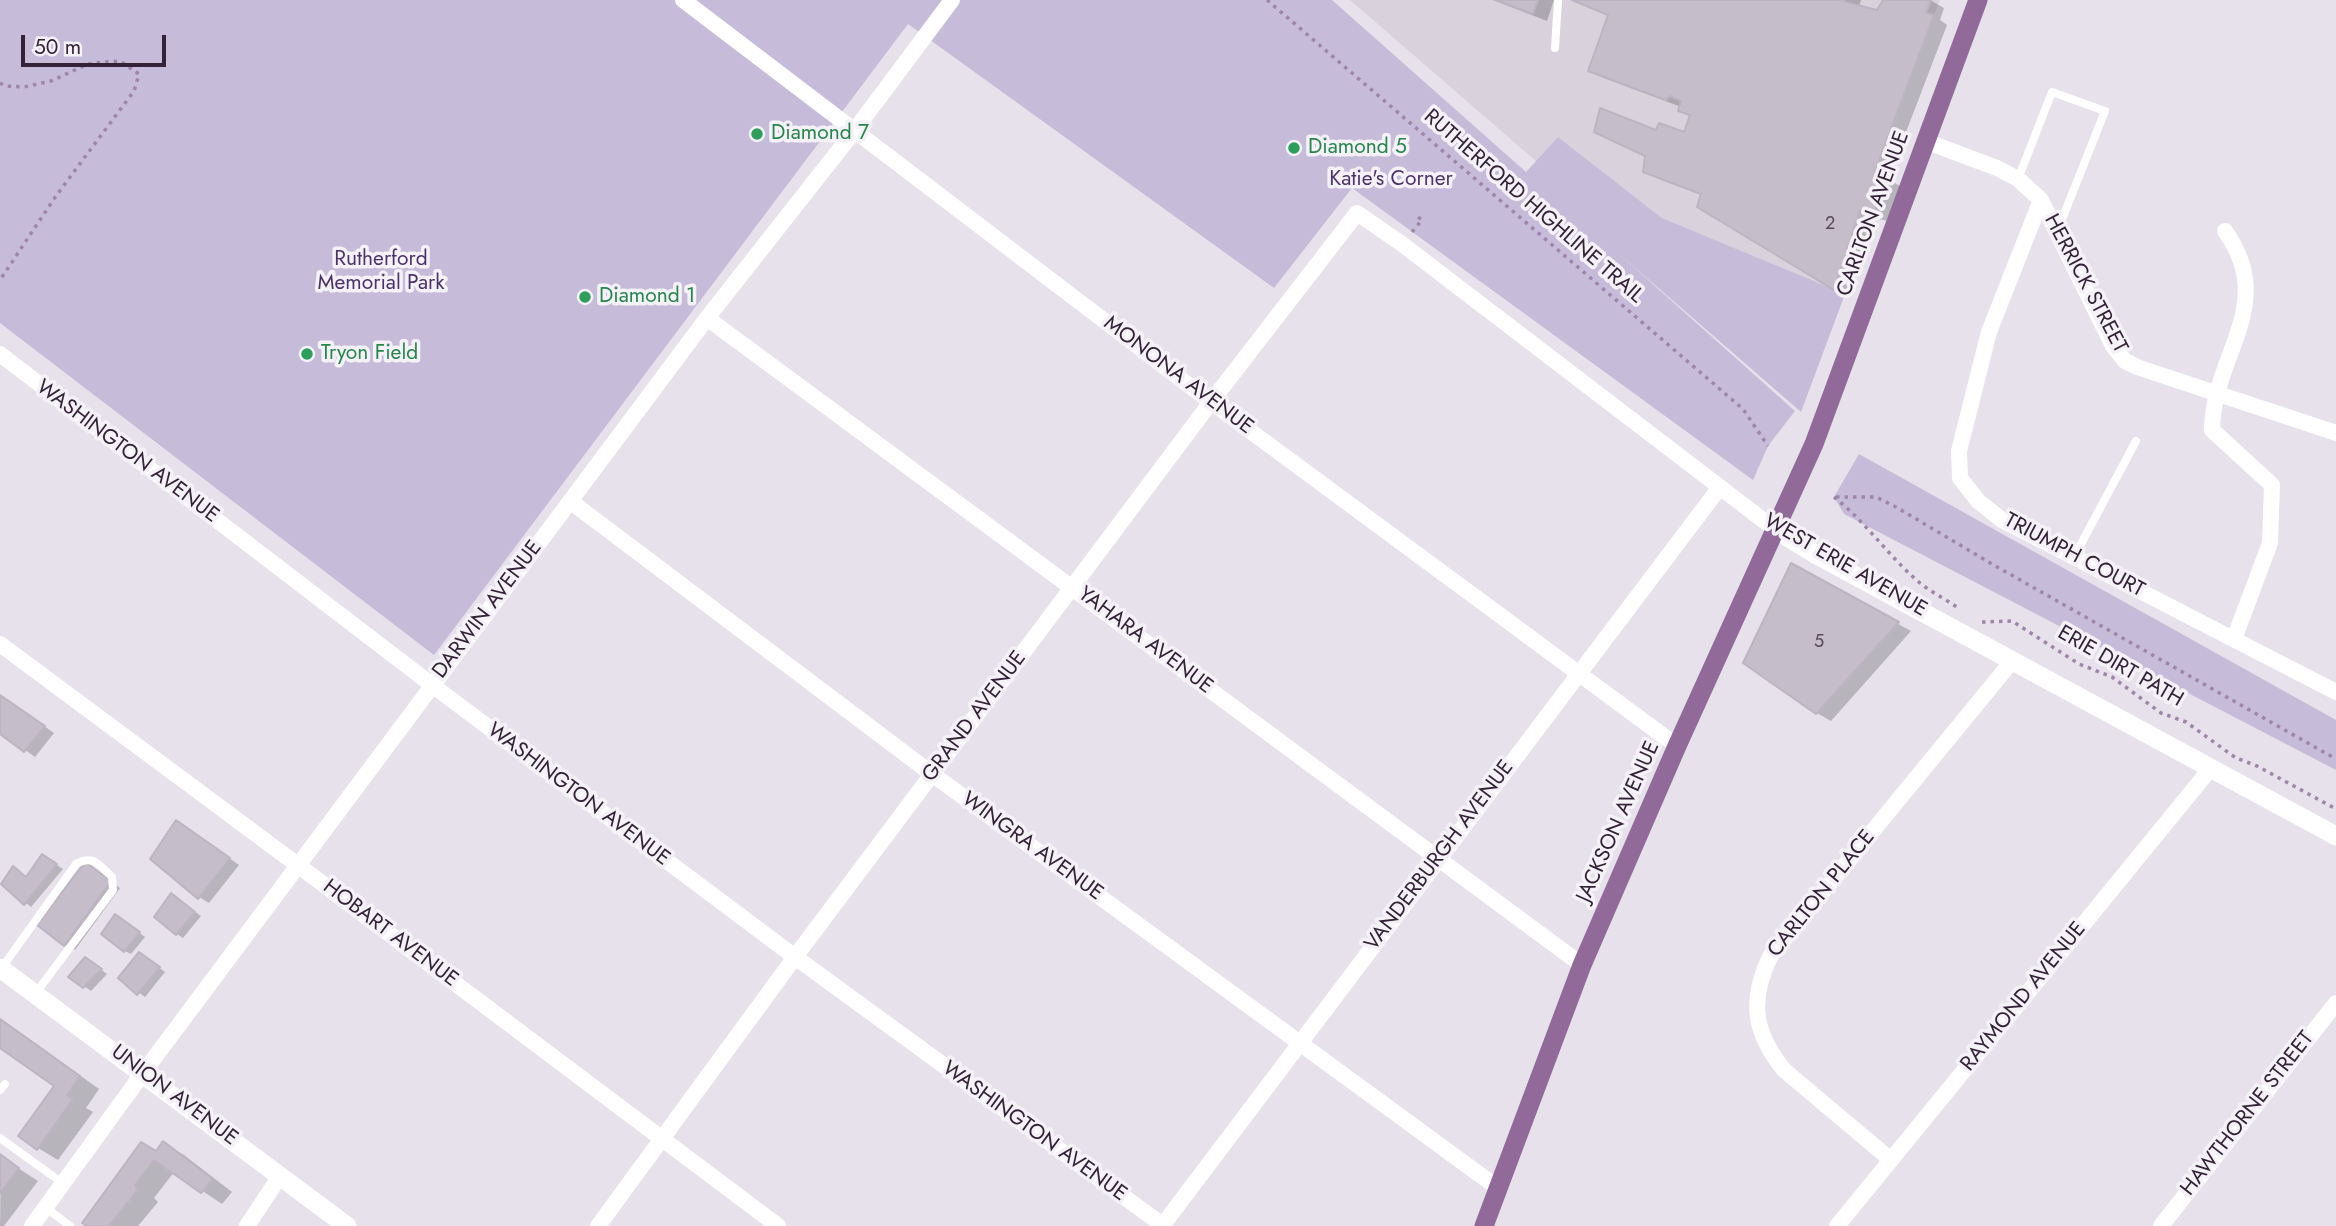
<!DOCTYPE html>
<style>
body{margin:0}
#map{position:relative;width:2336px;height:1226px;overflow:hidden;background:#e6e1ea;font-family:Jost,sans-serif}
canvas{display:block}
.scale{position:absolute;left:21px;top:35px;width:145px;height:32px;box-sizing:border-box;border:4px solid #342338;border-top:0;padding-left:9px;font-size:21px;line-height:24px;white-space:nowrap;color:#342338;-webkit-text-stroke:5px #f4f1f7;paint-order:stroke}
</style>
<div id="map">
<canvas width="2336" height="1226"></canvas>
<div class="scale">50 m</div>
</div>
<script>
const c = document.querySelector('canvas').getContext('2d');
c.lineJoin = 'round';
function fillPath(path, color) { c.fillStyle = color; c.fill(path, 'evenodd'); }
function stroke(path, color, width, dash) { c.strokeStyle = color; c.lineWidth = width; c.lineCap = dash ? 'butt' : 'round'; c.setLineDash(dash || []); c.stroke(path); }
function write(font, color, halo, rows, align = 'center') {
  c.font = font + ' Jost,sans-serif'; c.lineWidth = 7; c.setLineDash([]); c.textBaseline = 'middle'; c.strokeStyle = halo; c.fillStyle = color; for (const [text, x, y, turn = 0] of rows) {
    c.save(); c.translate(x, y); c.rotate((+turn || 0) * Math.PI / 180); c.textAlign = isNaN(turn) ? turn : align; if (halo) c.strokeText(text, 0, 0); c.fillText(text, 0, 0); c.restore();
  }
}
fillPath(new Path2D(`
 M1350,0H1940L1860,211L1834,290L1662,218L1558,137L1537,162Z`), '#d9d2dd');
fillPath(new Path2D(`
 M0,0H1332L1526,172L1558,137L1662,218L1845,294L1801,412L1618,253L1795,411L1768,446L1753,480L1352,188L1274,288L908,24L434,655L0,323Z
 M1859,454L2336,720V770L1844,514L1834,497Z`), '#c6bcd9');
fillPath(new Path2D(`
 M1493,0H1554L1547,21Z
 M1576,0H1861L1859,7L1878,12L1885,0H1930L1944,8L1940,20L1947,25L1888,179L1900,186L1888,221L1874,218L1848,296L1699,207L1702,195L1659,179L1645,171L1647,156L1596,132L1685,134L1692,116L1680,110L1681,107L1604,78L1590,70L1610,16Z
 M1792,566L1911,631L1831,721L1817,713Z
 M0,695L54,733L35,757L0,732Z
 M187,828L239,865L209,903L199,897Z
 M43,856L63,869L31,907L3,884L27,878Z
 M95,870L120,888L75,950L65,945Z
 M178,899L201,916L183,938L177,934Z
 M122,920L145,937L131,954L125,951Z
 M146,958L165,972L145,997L120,978Z
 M91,962L107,974L91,991L70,976Z
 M0,1018L99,1089L86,1108L93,1112L58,1160L38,1148L56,1085L0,1045Z
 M164,1144L184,1155L232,1192L222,1204L174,1172L154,1198L158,1202L138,1226H90Z
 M1,1157L38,1181L4,1226H0Z`), '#0003');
const building = new Path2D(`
 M1496,0H1538L1533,14Z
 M1572,0H1845V2L1877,10L1883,0H1931L1926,13L1934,15L1875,171L1887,177L1874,215L1860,211L1834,290L1697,207L1701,194L1643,172L1645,156L1594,132L1600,108L1656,130L1659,123L1684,132L1690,115L1678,111L1681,101L1670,96L1666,100L1588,71L1608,15Z
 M1791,563L1899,622L1816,714L1743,663Z
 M0,695L45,726L24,752L0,734Z
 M176,820L230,858L198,899L150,859Z
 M42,854L57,864L24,905L1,884L13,866L26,877Z
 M85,862L111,881L64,946L37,925Z
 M171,893L195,912L176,935L154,917Z
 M115,914L140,932L124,952L101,934Z
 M139,952L160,967L137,995L118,978Z
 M85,957L102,969L83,988L68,977Z
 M0,1019L80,1076L67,1095L73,1099L37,1150L18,1136L54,1086L0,1048Z
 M163,1141L213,1179L201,1193L154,1160L135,1185L138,1190L109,1226H87L82,1223L141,1142L156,1151Z
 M0,1154L19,1168L0,1193Z`);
fillPath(building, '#c5beca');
stroke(building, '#bdb4c3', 2);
stroke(new Path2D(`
 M1267,0L1743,409L1768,446
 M0,83L5,86L24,87L51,81L88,64L103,62L120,61L139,74L134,91L56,196L0,280
 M1412,232L1422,220L1415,215
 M1834,497C1866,522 1889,557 1920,583C1931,592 1945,599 1957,607
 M1836,497H1876L1896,507L1992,564L2336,759
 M1982,622L2012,621L2079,664L2112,677L2161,713L2186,722L2236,758L2257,766L2336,809`), '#a085aa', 3.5, [3.5, 5]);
stroke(new Path2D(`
 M1555,48L1558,0
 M2018,179L2052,92L2105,111L2057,232
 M2074,557L2136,441
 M1,969L76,864C93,854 99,865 112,877L113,890L35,994
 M0,1090L5,1084
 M0,1138L64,1184
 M46,1208L70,1226`), '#fff', 8);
stroke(new Path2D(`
 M683,0L1211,402L1677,746
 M1925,141L1997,168L2018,179L2041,200L2113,346L2125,361L2137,367L2336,433
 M2041,200L1989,332L1959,451L1960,478L1978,501L2002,520L2336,692
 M2225,231C2278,305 2213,354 2212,430L2272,485L2270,543L2234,639
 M707,318L1582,965
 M0,354L432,685L795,957L1164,1226
 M570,501L932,774L1498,1188
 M0,644L299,866L778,1226
 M1891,1160L1784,1070C1753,1032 1749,999 1771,955L2013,660
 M32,1226L143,1073L707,318L855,130L952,0
 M247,1226L280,1176
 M598,1226L795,957L1211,402L1357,213L1402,244L1776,530
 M1162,1226C1349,980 1533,732 1720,487
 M1837,1226L2211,768
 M2161,1226L2336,1003`), '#fff', 16);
stroke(new Path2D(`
 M1776,530L1815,554L2336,836`), '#fff', 19);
stroke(new Path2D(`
 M0,968L347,1226`), '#fff', 19);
stroke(new Path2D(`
 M1484,1226L1582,965L1677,746L1814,444L1978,0`), '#916a9a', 19);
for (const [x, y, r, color] of [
 [757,134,7,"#2e9e5b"],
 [1294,148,7,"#2e9e5b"],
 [585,297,7,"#2e9e5b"],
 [307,354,7,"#2e9e5b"]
]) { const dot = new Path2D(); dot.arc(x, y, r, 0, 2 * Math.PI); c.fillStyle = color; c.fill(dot); stroke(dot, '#f4f1f7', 2.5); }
write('18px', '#584a5c', null, [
 ["2",1830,225],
 ["5",1819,643]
]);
write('21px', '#27864d', '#f4f1f7', [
 ["Diamond 7",771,134],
 ["Diamond 5",1308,148],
 ["Diamond 1",599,297],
 ["Tryon Field",321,354]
], 'left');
write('21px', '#4b326a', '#f4f1f7', [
 ["Katie's Corner",1391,180],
 ["Rutherford",381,260],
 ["Memorial Park",381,284]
]);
write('21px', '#342338', '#f4f1f7', [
 ["RUTHERFORD HIGHLINE TRAIL",1533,207,41],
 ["CARLTON AVENUE",1874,214,-70],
 ["HERRICK STREET",2085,284,62],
 ["MONONA AVENUE",1178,376,37],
 ["WASHINGTON AVENUE",127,452,37],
 ["TRIUMPH COURT",2074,556,28],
 ["WEST ERIE AVENUE",1845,566,30],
 ["DARWIN AVENUE",488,610,-53],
 ["YAHARA AVENUE",1145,641,37],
 ["ERIE DIRT PATH",2120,667,30],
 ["GRAND AVENUE",975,717,-53],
 ["WASHINGTON AVENUE",578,795,37],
 ["JACKSON AVENUE",1619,822,-66],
 ["WINGRA AVENUE",1032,847,36],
 ["VANDERBURGH AVENUE",1440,856,-53],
 ["CARLTON PLACE",1822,894,-51],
 ["HOBART AVENUE",390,934,37],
 ["RAYMOND AVENUE",2024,997,-51],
 ["UNION AVENUE",174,1096,37],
 ["HAWTHORNE STREET",2248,1114,-52],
 ["WASHINGTON AVENUE",1034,1132,36]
]);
</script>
